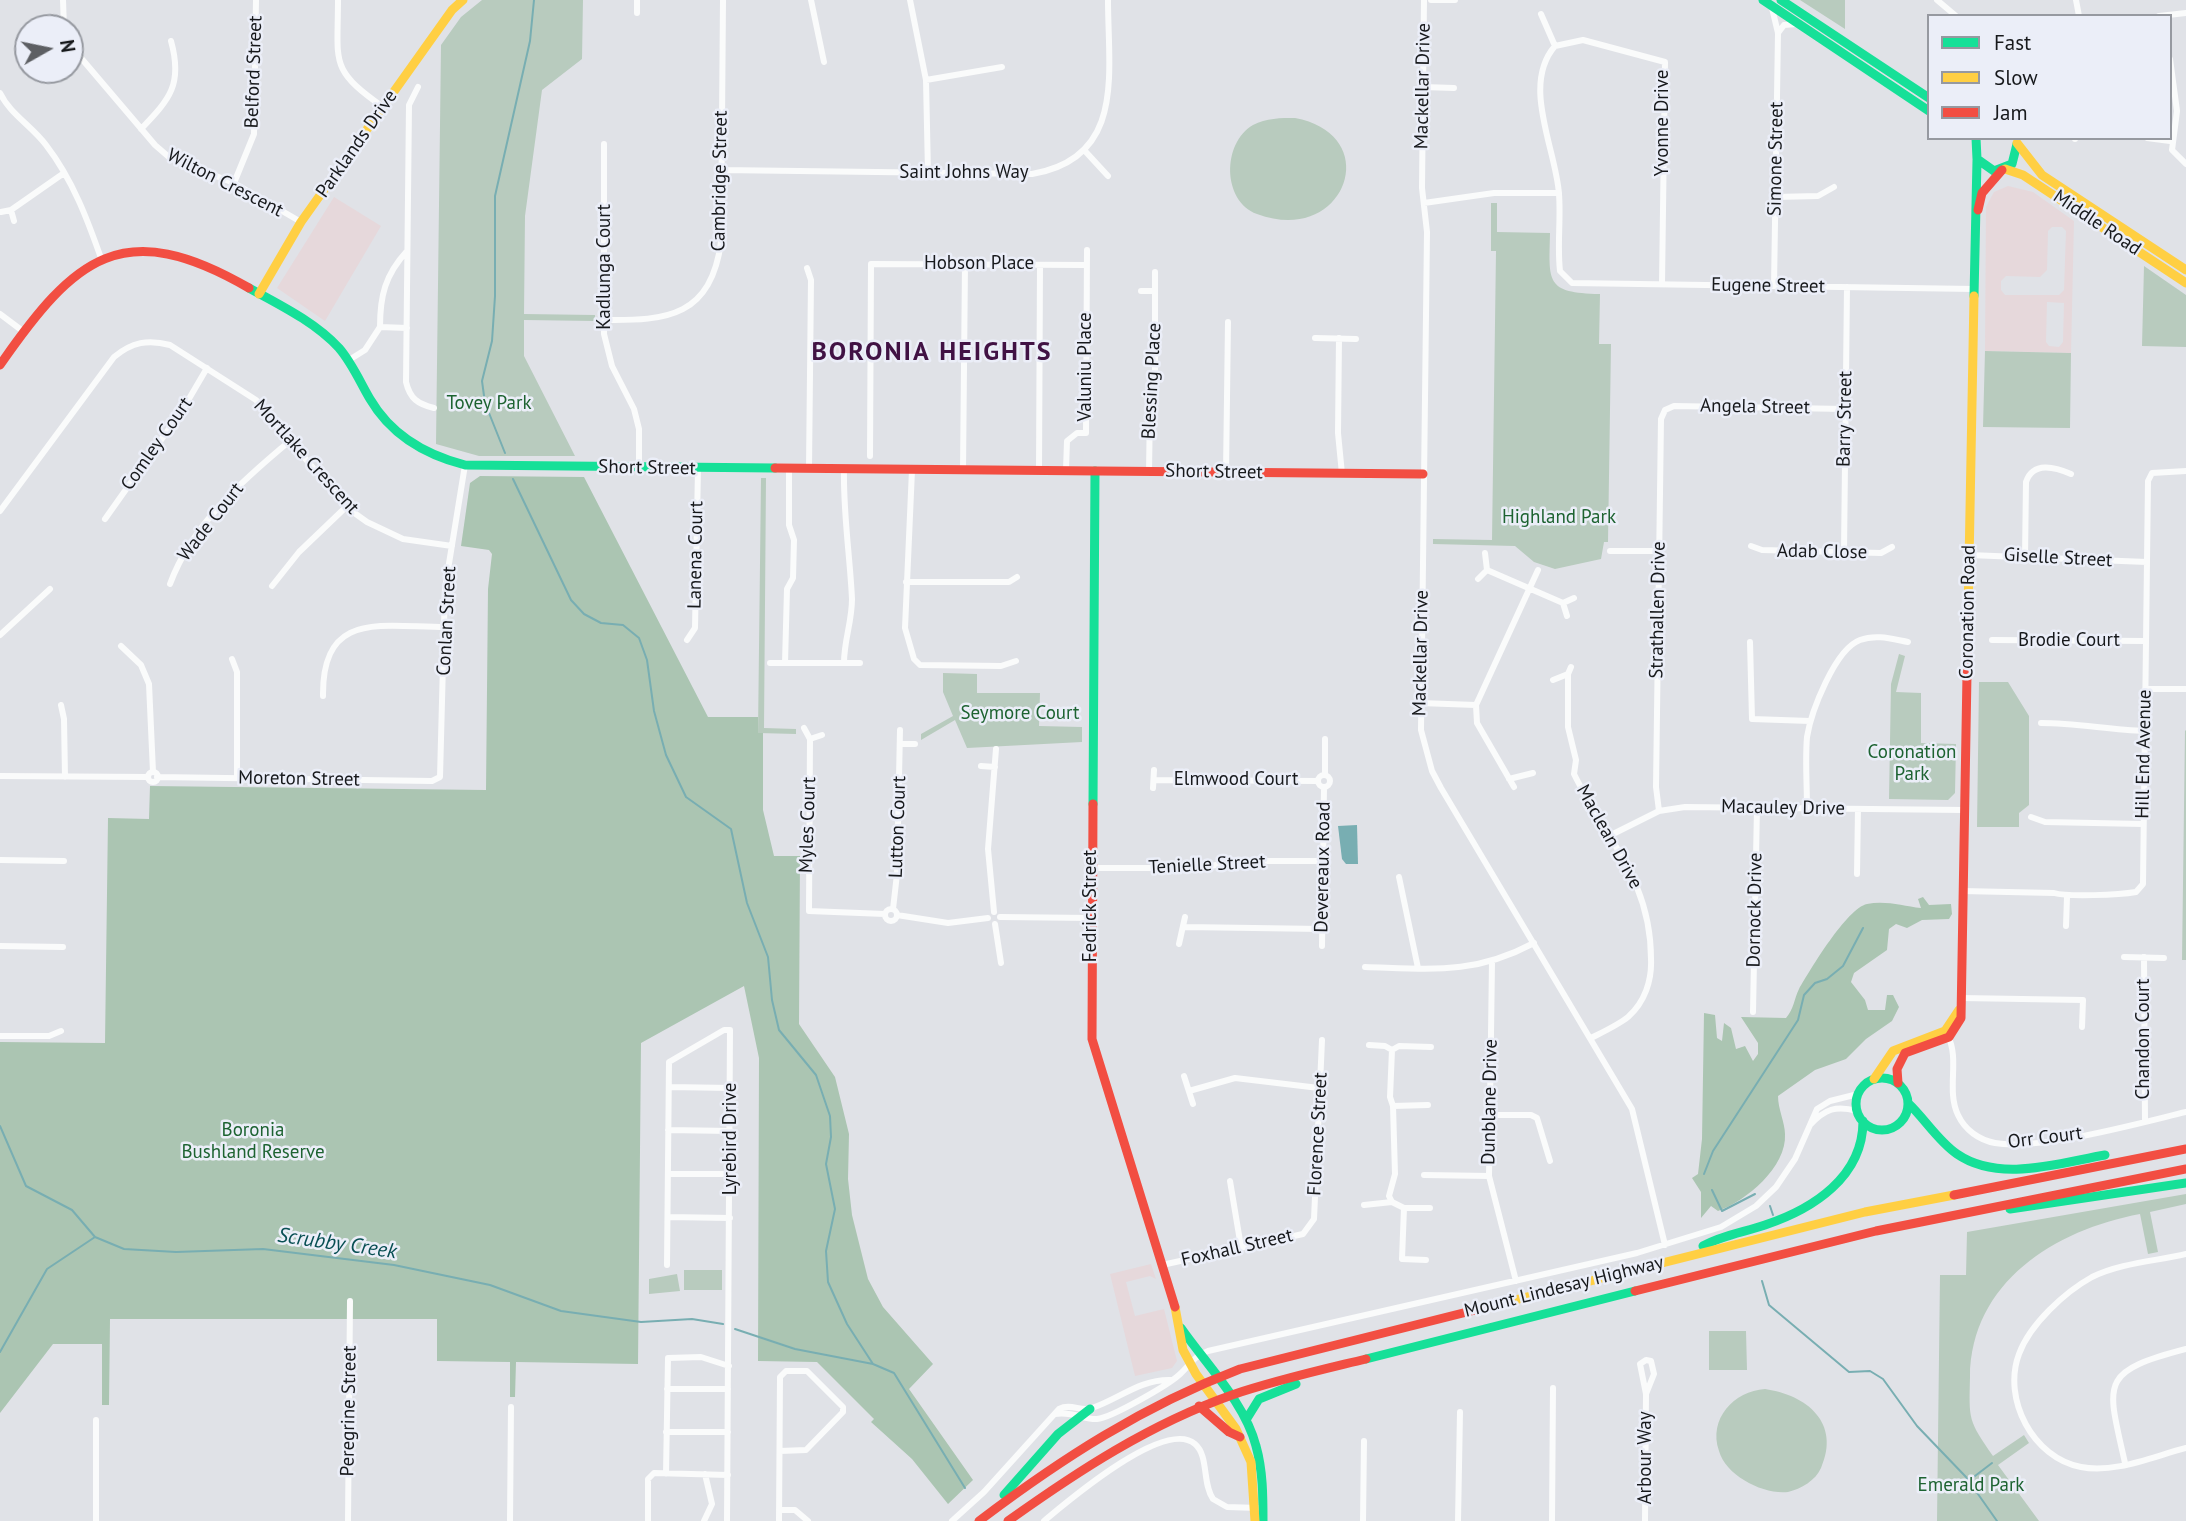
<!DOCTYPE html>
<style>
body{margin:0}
#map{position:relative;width:2186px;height:1521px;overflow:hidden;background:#e0e2e7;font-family:"PT Sans",sans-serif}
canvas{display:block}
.legend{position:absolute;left:1927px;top:14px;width:245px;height:126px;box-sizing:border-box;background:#ebeef8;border:2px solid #9699a0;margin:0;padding:9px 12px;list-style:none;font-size:21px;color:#17191c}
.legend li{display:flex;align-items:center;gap:14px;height:35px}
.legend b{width:35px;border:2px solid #9699a0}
.north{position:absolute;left:14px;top:14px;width:70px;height:70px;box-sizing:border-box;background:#ebeef8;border:2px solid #9699a0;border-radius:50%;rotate:81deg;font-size:19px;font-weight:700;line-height:28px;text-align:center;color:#17191c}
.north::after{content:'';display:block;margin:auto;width:24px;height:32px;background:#5d5f63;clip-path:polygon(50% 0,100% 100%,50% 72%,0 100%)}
</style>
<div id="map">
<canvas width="2186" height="1521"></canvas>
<ul class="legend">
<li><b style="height:9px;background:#16e098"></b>Fast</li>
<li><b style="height:9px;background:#ffcf43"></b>Slow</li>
<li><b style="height:9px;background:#f24e42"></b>Jam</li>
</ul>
<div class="north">N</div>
</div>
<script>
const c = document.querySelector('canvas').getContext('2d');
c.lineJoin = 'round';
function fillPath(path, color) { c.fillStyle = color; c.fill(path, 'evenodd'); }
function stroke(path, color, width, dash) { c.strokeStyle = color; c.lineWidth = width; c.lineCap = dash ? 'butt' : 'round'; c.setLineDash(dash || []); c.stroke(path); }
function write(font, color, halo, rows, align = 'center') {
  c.font = font + ' "PT Sans",sans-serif'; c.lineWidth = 5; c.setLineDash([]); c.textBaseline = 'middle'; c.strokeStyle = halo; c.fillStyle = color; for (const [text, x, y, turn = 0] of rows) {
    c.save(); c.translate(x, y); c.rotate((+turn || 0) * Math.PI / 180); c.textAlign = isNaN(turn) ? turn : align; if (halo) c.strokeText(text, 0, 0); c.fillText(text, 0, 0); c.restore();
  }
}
fillPath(new Path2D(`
 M2008,186L2033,192L2074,221L2071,353L1985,351L1986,207L1994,192ZM2052,227H2062L2066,231L2064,290L2059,295H2005L2001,290V281L2006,276L2040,277L2047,270L2048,231ZM2047,302L2064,303L2063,342L2059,347L2049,346L2046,342Z
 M334,197L381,226L325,321L277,288Z
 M1151,1264L1156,1279L1150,1276L1126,1282L1135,1316L1164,1309L1177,1361L1172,1368L1135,1376L1110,1274Z`), '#e6d8db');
fillPath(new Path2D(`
 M482,0H583L582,59L542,90L525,216L524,314L595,315V321L524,320V356L575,456H479L436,444L441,45L461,17Z
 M1800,0H1845V29Z
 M1295,118C1386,135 1345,247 1257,214C1222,201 1222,143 1253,125C1266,118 1281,118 1295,118Z
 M1491,203H1497V232L1550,233C1549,282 1545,293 1600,294L1599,344H1611L1608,542H1604L1601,559L1555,569L1534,562L1515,546L1433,544V539L1492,540L1496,251H1491Z
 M2144,266L2186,295V347L2142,346Z
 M1985,351L2071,353L2070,428L1983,427Z
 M761,478H766L764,728L796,729V734L758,733Z
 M1899,654L1905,656L1896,692L1921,693V743L1956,744L1955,793L1948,800L1889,799L1891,684Z
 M943,673L977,674V693H1040L1039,726L1082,727V742L967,748L955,720L921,740V734L953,716L943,692Z
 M1979,682H2008L2029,716V805L2019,813V827H1977Z
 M2185,730L2186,731V960H2182Z
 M2186,1194V1204L2150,1212L2158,1252L2148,1254L2140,1214C2055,1230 1971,1282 1970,1377C1969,1420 1968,1420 1993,1456L2024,1435L2029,1443L1998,1465L2039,1521H1937L1940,1275H1966L1967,1232Z
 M684,1270H722V1290H684Z
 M677,1274L680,1291L649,1294V1279Z
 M1709,1331H1746L1747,1370H1709Z
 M1765,1389C1807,1395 1841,1423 1821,1468C1816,1480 1801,1489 1788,1492C1764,1495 1726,1476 1719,1451C1708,1419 1734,1391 1765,1389Z`), '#b8cbbe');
fillPath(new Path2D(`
 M480,476L584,477L708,717H758V733H763V810L774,856H800L799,1024L835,1077L849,1134L848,1179L852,1215L868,1279L883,1307L933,1364L909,1389L973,1480L948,1504L912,1459L871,1422L874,1419L817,1362L758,1361L759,1058L744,986L641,1043L638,1364L516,1362L515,1397H510V1362L437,1361V1319H110L109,1405H102V1344H53L0,1413V1042L105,1043L108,818L149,819L150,786L486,790L488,589L492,554L489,550L461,546L470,483Z
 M1923,897L1929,905L1951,904L1952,914L1949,919L1922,920L1907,928L1896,924L1889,929L1887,950L1854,973L1851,982L1865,1000L1868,1010H1885L1887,995H1893L1899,1007L1892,1021L1866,1039L1846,1059L1815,1070L1778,1096C1778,1109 1785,1123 1785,1134C1787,1167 1746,1201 1718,1211L1711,1206L1701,1218V1192L1692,1178L1698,1174L1702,1139L1704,1013L1715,1015L1717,1038L1722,1041L1724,1023L1731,1028L1736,1049L1745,1046L1753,1061L1758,1054V1043L1741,1017L1786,1018C1794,1009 1794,999 1799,989C1810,970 1847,908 1867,904C1885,900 1903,906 1921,908L1918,899Z`), '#abc5b2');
fillPath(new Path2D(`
 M1357,825L1358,864H1346L1342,859L1338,826Z`), '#78aeb2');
stroke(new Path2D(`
 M505,453L485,403L482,381L492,341L495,296V196L530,41L534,0
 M513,479L571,600L584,614L601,623L623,625L639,638L647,660L654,711L666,755L686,797L731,829L747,903L768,957L772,1000L779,1030L816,1075L830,1116L831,1137L826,1164L835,1209L826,1251L828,1282L847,1324L873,1364
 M0,1126L26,1186L72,1210L95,1237L124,1249L176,1252L263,1249L394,1265L490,1285L561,1311L641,1322L692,1319L723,1324
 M1704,1174L1713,1151L1798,1020L1804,995L1815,983L1827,979L1843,966L1863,928
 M1712,1190L1722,1211L1755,1194
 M1770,1206L1773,1215
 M1762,1281L1769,1305L1849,1372L1870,1371L1883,1379L1917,1426L1966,1477L1997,1521
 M735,1329L795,1349L873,1364L894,1373L965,1488
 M0,1352L47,1269L95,1237
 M1971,1479L1992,1463`), '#78aeb2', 2);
stroke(new Path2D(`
 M63,0L64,28
 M338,0C338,63 329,69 383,107
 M811,0L824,62
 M910,0L926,80L928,173
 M1424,0L1422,188L1427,232L1421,730L1432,771L1441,788L1632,1109L1665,1245
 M1431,0H1455
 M1937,0L1956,16
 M2076,0L2079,16
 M1772,8L1778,33L1774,286
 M637,13V0
 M1541,14L1555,46
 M2159,16L2186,13
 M1778,33L1784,25L1797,24
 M70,45L155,145L170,158L234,183L301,222
 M2170,59L2177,111L2172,150L2186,164
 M926,80L1002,67
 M418,87L409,105L406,382C410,399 418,404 434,408
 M1423,87L1454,88
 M0,93C10,114 32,126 46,145C73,180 88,221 102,261
 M141,129C170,99 183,84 171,41
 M2147,138L2170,141
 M2075,139V138
 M604,144V334L612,366L634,409L639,429V467
 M1085,151L1108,176
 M721,170L1032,174C1126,158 1108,73 1108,0
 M234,183L254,134L256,0
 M1775,197L1818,196L1834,187
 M1424,203L1494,193H1559
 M11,210L64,173
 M1,212L11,210L14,221
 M807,268L811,280L809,468
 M1662,284L1665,62L1583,40L1555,46C1521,85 1556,149 1559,194C1561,220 1557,245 1560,271L1572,283L1974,289
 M1141,291H1155
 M0,314L24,332
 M604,320C668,321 711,316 721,242L723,0
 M380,327C380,296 385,275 407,251
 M1315,338L1356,339
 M1339,338L1338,433L1342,474
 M349,360L365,350L380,327L407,328
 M870,456L871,264L1087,265
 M789,469V525L794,540L793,578L787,589L785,663H844C844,640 852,622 852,599C850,556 843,513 844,469
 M912,470L905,628L914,659L920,665L1001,666L1016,661
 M963,470L965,264
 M1039,470L1040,265
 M1066,470L1067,441L1077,433H1086L1087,250
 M1149,472L1150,407L1155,382V272
 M1226,473L1228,322
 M0,511L114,357C132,342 148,339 170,345L256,400L346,507L367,522L403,539L452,546
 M105,519L183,409L207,368
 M1751,546L1762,550L1881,553L1892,547
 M1610,551H1658
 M1844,552L1847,287
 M1969,555L2147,562
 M2025,557L2026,482C2033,461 2055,467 2071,474
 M1487,570L1563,603
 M1478,579L1487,570L1485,553
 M906,582H1009L1017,577
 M170,584C192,524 244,479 291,440
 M272,586L299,552L346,507
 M1567,616L1563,603L1574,598
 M0,635L50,589
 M687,640L695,628L698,468
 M1992,640L2146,641
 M1750,642L1752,719L1810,721
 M121,646L141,665L149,684L153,772
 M232,659L237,672V778
 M770,663H785
 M844,663H860
 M1568,674V727L1576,760L1574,774C1607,841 1651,880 1651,959C1652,980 1645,1002 1628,1017C1618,1025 1603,1032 1591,1038
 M1553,680L1568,674L1571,667
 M2145,689H2186
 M323,696C322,610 381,627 445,627
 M1420,703L1476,705
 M61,705L64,719L65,777
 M2041,723C2076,723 2110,730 2145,731
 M804,728L810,739L822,735
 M810,739L809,911L885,914
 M901,744H915
 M981,766L995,767
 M148 777a5 5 0 1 1 10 0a5 5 0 1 1-10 0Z
 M1325,775V739
 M1318 781a6 6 0 1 1 12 0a6 6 0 1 1-12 0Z
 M0,776L148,777
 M157,777L432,781L440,777L445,588L465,465
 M1509,779L1533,773
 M1154,780L1318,781
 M1514,787L1477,723L1476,705L1538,570
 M1153,788L1154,770
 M1807,808C1807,785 1805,760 1807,737C1811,712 1835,649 1860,640C1876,634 1892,639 1908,642
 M1659,811L1656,787L1661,419L1665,410L1674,406L1845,409
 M2031,817L2045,822L2143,824
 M1609,836L1659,811L1685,807L1963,810
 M0,860L64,861
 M1092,868H1199L1239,861H1323
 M1857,874L1858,809
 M1399,877L1418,968
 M1962,891L2054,893C2067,897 2119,895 2136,892L2143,884L2148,481L2152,473L2186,471
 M893,909L897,874L900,730
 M885 915a6 6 0 1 1 12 0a6 6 0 1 1-12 0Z
 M994,912L988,849L996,749
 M897,915L948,923L988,918
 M1000,917L1091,918
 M995,924L1001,963
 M2066,926L2067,897
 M1185,927L1322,929
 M1179,944L1185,917
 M0,946L63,947
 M1322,946L1324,787
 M2124,957L2164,958
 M2144,957L2145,1121
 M1492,962L1489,1176L1516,1281
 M1365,967C1431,969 1474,975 1534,943
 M1961,998L2083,1000L2082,1027
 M1753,1012L1757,807
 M0,1036H49L61,1031
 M1948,1036C1960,1060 1946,1090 1958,1115C1965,1130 1979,1140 1995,1143C2039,1151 2140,1123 2186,1112
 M1369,1045L1385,1046L1392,1050L1390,1097L1393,1106L1395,1174L1389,1196L1392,1202L1404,1208L1402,1259L1426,1260
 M1392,1050L1399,1046L1431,1047
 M1184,1076L1193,1104
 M669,1087L731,1088
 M1189,1091L1235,1078L1319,1088
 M1393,1106L1428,1105
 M1490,1115H1531L1537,1118L1550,1161
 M1810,1125C1825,1109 1836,1105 1857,1111
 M668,1130L731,1131
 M668,1174H730
 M1424,1175L1489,1176
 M1230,1181L1241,1247
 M1364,1205L1392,1202
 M1404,1208H1430
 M668,1217L730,1218
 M2186,1254C2156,1261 2120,1263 2092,1277C2065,1292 2030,1324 2019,1354C2002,1399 2033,1458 2081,1467C2114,1474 2154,1456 2186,1448
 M667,1265L669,1062L724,1030H730L727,1521
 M1162,1265L1303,1234L1314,1219L1322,1040
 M667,1389H728
 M1055,1414C1073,1411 1085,1420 1097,1419C1111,1418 1168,1385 1179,1375C1189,1366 1194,1356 1208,1351L1637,1253L1721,1227L1756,1206L1776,1187L1795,1159L1817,1109L1830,1101L1858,1094
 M666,1432H728
 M2125,1463C2107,1382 2098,1372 2186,1349
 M666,1474L668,1358L701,1357L729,1366
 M779,1510H795L808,1521
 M96,1521V1420
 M348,1521L350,1301
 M510,1521L511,1407
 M648,1521V1479L654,1473L728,1475
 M704,1521L712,1504L705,1474
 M779,1521L780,1377L786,1371H807L843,1407V1412L806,1450L780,1451
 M952,1521L984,1492L1059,1409C1071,1403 1081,1412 1092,1408C1119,1399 1140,1379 1171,1380
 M1044,1521C1068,1501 1165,1418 1195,1444C1209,1456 1202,1483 1213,1499L1227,1507L1258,1508
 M1363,1521L1364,1441
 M1458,1521L1460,1412
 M1552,1521L1553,1388
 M1645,1521L1646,1394L1640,1364L1646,1360L1651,1361L1654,1374L1646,1394`), '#fafbfb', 6);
stroke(new Path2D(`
 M1763,0L1929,111
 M1781,0L1929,98
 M1976,138L1977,159L1994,171L2012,164L2017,144
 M249,288C280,305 315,322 339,348C352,363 360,382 370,399C391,435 426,455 465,465L775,468
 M1974,296L1977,160
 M1093,804L1095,471
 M1856 1104a26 26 0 1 1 52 0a26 26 0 1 1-52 0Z
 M1908,1103C1925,1119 1938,1141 1957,1154C1999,1183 2059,1163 2105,1155
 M2010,1209L2186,1183
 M1703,1246C1722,1235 1745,1232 1765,1225C1813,1209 1863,1177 1863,1121
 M1181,1328C1206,1364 1245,1403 1256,1446C1263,1471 1263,1496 1263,1521
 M1366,1359L1635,1291
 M1246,1420L1259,1399L1296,1384
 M1004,1495L1058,1434L1090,1409`), '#16e098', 9);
stroke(new Path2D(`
 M2017,143L2042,175L2186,270
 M2005,169L2023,175L2186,283
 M259,294L301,222L452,10L463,0
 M1968,617L1974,296
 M1874,1079L1893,1051L1945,1031L1959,1010
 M1175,1307L1183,1350L1196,1374L1236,1429L1251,1462L1255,1521
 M1483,1308L1865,1212L1954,1195`), '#ffcf43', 9);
stroke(new Path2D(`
 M1978,210L1982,193L2002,170
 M0,365C75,257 123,215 249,288
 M775,468L1423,474
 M1093,804L1092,1039L1175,1307
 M1898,1083L1897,1069L1905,1053L1949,1037L1961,1018L1968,617
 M1954,1195L2186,1149
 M1635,1291L1876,1231L2186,1169
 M1199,1406L1229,1432L1240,1437
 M979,1521C1061,1459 1143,1406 1240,1369L1483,1308
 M1008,1521C1078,1471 1150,1424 1232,1395C1276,1380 1321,1370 1366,1359`), '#f24e42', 9);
write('19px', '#17191c', '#ebeef8', [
 ["Belford Street",254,72,-88],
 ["Mackellar Drive",1423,86,-89],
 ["Yvonne Drive",1663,123,-90],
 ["Parklands Drive",357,144,-55],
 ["Simone Street",1776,159,-89],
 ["Saint Johns Way",964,173],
 ["Cambridge Street",720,181,-89],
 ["Wilton Crescent",225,183,27],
 ["Middle Road",2097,223,34],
 ["Hobson Place",979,264],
 ["Kadlunga Court",605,267,-90],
 ["Eugene Street",1768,286,1],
 ["Valuniu Place",1086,367,-90],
 ["Blessing Place",1152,381,-87],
 ["Angela Street",1755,407,1],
 ["Barry Street",1845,419,-89],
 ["Comley Court",157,444,-55],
 ["Mortlake Crescent",306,457,48],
 ["Short Street",647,468,1],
 ["Short Street",1214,472,1],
 ["Wade Court",211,522,-52],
 ["Adab Close",1822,552,1],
 ["Lanena Court",696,555,-89],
 ["Giselle Street",2058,558,3],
 ["Strathallen Drive",1658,610,-89],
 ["Coronation Road",1968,612,-89],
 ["Conlan Street",447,621,-87],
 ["Brodie Court",2069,641],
 ["Mackellar Drive",1421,653,-89],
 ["Hill End Avenue",2144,754,-89],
 ["Moreton Street",299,779,1],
 ["Elmwood Court",1236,780],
 ["Macauley Drive",1783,808,1],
 ["Myles Court",808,825,-88],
 ["Lutton Court",898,827,-88],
 ["Maclean Drive",1609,837,61],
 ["Tenielle Street",1207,865,-3],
 ["Devereaux Road",1323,867,-89],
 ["Fedrick Street",1091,906,-90],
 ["Dornock Drive",1755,910,-89],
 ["Chandon Court",2144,1039,-90],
 ["Dunblane Drive",1490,1102,-89],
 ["Florence Street",1318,1134,-87],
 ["Orr Court",2045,1138,-7],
 ["Lyrebird Drive",731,1139,-90],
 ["Foxhall Street",1237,1248,-13],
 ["Mount Lindesay Highway",1564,1287,-14],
 ["Peregrine Street",349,1411,-89],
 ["Arbour Way",1646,1458,-90]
]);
write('19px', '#1d6331', '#ebeef8', [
 ["Tovey Park",489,404],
 ["Highland Park",1559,518],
 ["Seymore Court",1020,714],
 ["Coronation",1912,753],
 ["Park",1912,775],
 ["Boronia",253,1131],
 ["Bushland Reserve",253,1153],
 ["Emerald Park",1971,1486]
]);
write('italic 21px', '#084f53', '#ebeef8', [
 ["Scrubby Creek",337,1244,8]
]);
c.letterSpacing = '2px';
write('bold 26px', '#411244', '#ebeef8', [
 ["BORONIA HEIGHTS",932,353]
]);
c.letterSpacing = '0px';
</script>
